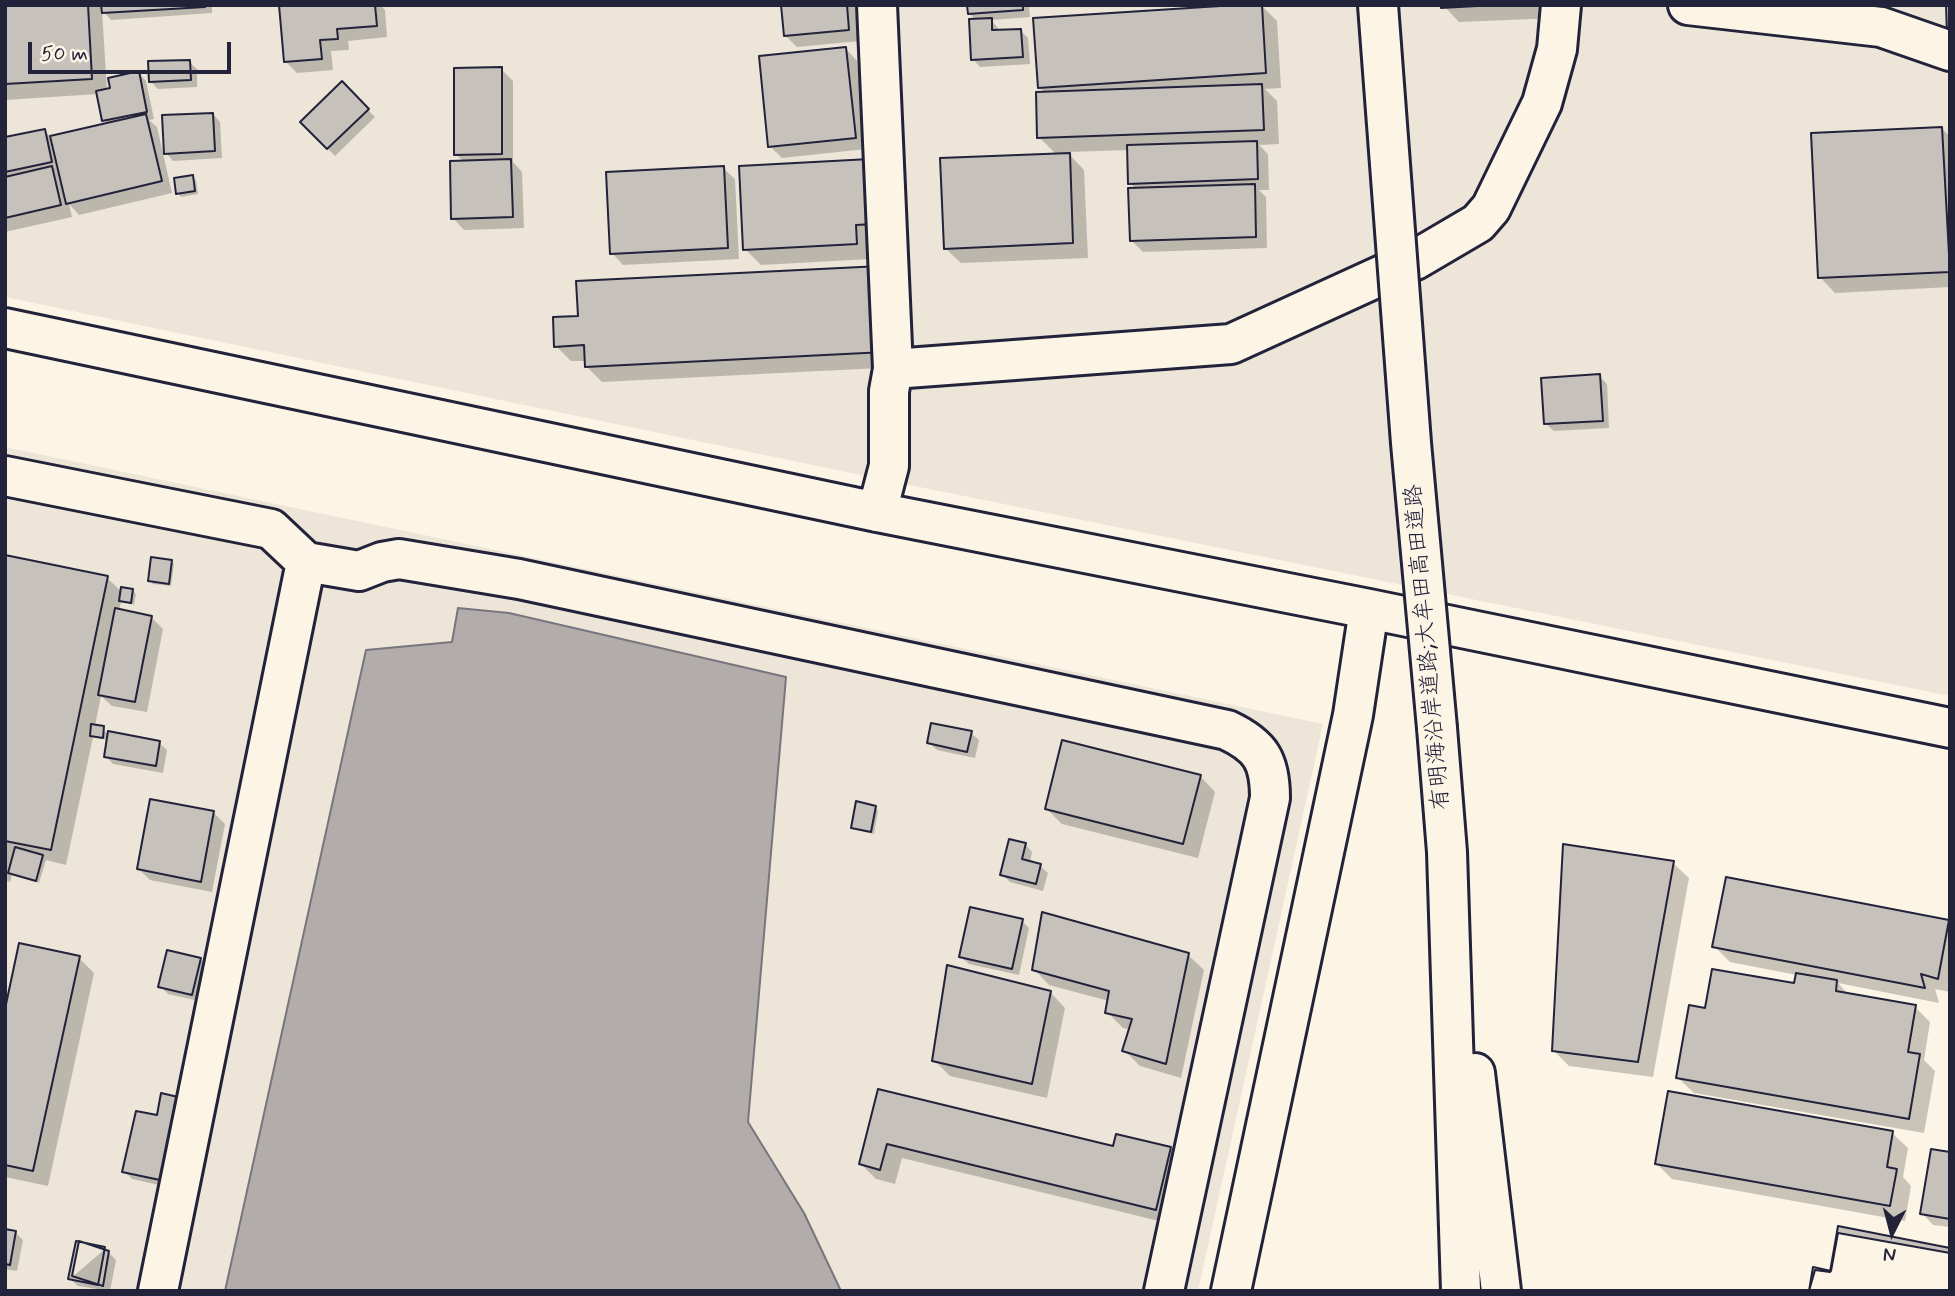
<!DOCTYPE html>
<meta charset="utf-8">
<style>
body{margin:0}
#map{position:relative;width:1955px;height:1296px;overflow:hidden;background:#fcf5e5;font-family:Mynerve,sans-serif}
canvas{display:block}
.frame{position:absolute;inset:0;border:7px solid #22223b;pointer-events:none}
.north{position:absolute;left:1857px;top:1198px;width:70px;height:70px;-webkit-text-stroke:5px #fcf5e5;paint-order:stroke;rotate:186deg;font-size:19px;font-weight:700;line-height:28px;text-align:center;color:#22223b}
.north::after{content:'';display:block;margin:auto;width:24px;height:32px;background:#22223b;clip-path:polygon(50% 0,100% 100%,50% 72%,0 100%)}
.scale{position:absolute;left:28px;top:42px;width:203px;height:32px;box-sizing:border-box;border:4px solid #22223b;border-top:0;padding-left:9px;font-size:21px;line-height:24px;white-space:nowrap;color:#22223b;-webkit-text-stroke:5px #fcf5e5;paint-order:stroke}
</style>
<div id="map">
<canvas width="1955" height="1296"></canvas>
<div class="frame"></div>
<div class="north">N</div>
<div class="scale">50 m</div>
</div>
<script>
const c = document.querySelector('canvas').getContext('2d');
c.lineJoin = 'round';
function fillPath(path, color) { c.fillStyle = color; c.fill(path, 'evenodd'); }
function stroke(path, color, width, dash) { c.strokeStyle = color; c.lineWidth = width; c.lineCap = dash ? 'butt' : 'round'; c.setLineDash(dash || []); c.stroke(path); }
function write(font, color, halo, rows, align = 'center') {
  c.font = font + ' Mynerve,"Klee One",sans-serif'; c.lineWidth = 5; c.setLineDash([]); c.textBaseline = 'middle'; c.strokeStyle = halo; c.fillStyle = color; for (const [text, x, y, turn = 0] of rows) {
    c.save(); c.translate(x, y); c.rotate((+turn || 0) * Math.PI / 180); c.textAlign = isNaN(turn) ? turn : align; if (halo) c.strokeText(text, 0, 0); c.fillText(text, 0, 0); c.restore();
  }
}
fillPath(new Path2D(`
 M5,5H1950V696L885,480L5,297Z
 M5,447L1323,724L1198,1291H5Z`), '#ece5d8');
const water = new Path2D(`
 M458,608L509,613L786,677L748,1122L804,1213L841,1291H225L366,650L452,642Z`);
fillPath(water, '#b2adab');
stroke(water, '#78757e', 2);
fillPath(new Path2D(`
 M5,5H212V13L111,20L102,10L107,90L139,73L146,81L154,119L149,120L157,127L172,193L79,215L69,204L72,217L5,232V139L45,131L52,138L108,124L104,120L98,94L5,100Z
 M281,5H380L385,10L387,37L348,41L349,50L331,51L333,70L297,73L285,61Z
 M783,5H857L860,41L797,47L785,35Z
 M969,5H1029L1030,17L991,20L998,28L999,32L1021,31L1028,38L1030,64L980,67L973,59L977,21L969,13Z
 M1261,5L1277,21L1281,88L1265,89L1277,101L1279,144L1259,145L1268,154L1269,190H1259L1266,197L1267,248L1143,252L1131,240L1136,189L1130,183L1129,150L1067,152L1084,170L1088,258L961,263L945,248L1057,155L1039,137L1046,94L1039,87Z
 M1443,5H1556L1557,18L1459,22Z
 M846,49L857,61L866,149L782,158L770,146Z
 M189,62L197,69V87L158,89L150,81Z
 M501,69L513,81V162L522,172L524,228L464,230L453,218L464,162L456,154Z
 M342,84L375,117L335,156L302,122Z
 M213,114L220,122L222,158L173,161L166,153Z
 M1942,128L1950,137V287L1835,293L1820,277Z
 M869,161L871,259L761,265L745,249Z
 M723,168L735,179L739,259L623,265L612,253Z
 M192,177L196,180L198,194L181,197L178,193Z
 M880,267L900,367L602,382L586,366V361H571L556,346L580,318Z
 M1599,376L1607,384L1609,428L1554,431L1546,424Z
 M5,556L107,578L122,592L133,591L136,594L134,605L121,601L119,611L151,617L163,629L147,712L112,706L101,696L95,726L103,727L106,733L159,743L167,750L163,773L113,764L106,756L108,740L93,737L66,865L46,860L39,883L12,875L10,882L5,880Z
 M171,561L174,564L171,586L153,584L149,580Z
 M971,733L979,740L975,758L937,750L929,743Z
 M1200,776L1215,792L1198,858L1062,824L1047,809Z
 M875,807L878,811L874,834L856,830L852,827Z
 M213,812L225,824L212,892L150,880L139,869Z
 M1025,844L1032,852L1030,863L1040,866L1048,873L1043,891L1010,882L1002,874Z
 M1673,863L1689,878L1653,1077L1569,1066L1554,1051Z
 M1022,921L1029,928L1019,975L969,964L961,957Z
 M1948,922L1950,992L1935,989L1939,1003L1838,983L1850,996L1915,1007L1930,1022L1924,1060L1935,1071L1924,1133L1694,1093L1678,1078L1707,1010L1796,985L1797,975L1730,962L1714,946Z
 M1188,955L1204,970L1181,1078L1140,1066L1124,1050L1131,1030L1123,1028L1107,1012L1109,1001L1049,985L1034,969Z
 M79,958L94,973L48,1186L5,1177V1017Z
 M200,959L208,967L199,1001L168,994L160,986Z
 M1050,992L1065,1008L1047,1098L950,1076L934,1060Z
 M879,1091L1114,1148L1117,1136L1171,1149L1186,1165L1171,1224L902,1158L895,1184L876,1179L861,1164Z
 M177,1099L168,1187L132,1179L124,1171Z
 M1892,1133L1908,1148L1903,1177L1911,1186L1905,1221L1672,1179L1657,1164Z
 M1950,1154V1227L1933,1225L1922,1213Z
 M5,1231L16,1233L23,1240L17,1271L5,1269Z
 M105,1249L116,1260L110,1291L78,1286L70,1279Z`), '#0003');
const building = new Path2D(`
 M5,5H88L92,79L5,84Z
 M101,5H205V7L102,13Z
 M279,5H375L377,26L337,29L338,39L320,40L322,59L284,62Z
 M781,5H847L849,30L784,36Z
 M967,5H1023V10L968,14Z
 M1236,5H1262L1266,73L1038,88L1033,18Z
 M1441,5H1495L1441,8Z
 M1946,5H1950V34L1947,35Z
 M992,18V30L1021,29L1023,57L971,60L969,19Z
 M846,47L856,138L768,147L759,56Z
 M190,60L191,80L149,82L148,61Z
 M502,67V154L454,155V68Z
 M139,71L147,112L102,121L96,91L110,88L108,78Z
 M342,81L369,109L327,149L300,122Z
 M1262,84L1264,130L1037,138L1036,92Z
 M213,113L215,151L164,154L162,115Z
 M146,114L162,181L66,204L50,136Z
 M1942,127L1950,272L1818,278L1811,133Z
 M45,129L52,162L5,172V137Z
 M1257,141L1258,179L1128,184L1127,145Z
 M1070,153L1073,243L944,249L940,158Z
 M511,159L513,217L451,219L450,161Z
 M870,159L873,224L856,225L857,244L743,250L739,166Z
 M52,166L61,205L5,218V177Z
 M724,166L728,248L610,254L606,172Z
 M193,175L195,191L176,194L174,178Z
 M1255,184L1256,237L1130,241L1128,188Z
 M881,266L885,352L585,367L584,345L554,347L553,317L578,316L576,281Z
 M1600,374L1603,421L1544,424L1541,378Z
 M5,555L108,576L51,850L5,841Z
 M151,557L172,560L169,584L148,581Z
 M121,587L133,589L131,603L119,601Z
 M115,608L152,616L135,702L98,695Z
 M931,723L972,731L967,752L927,743Z
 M91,724L104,726L103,738L90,736Z
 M108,731L160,741L156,766L104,757Z
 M1062,740L1201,775L1183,844L1045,809Z
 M150,799L214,811L201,882L137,869Z
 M856,801L876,806L871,832L851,828Z
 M1009,839L1026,843L1022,859L1041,864L1036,884L1000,875Z
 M1563,844L1674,861L1638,1062L1552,1051Z
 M15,847L43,855L36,881L8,873Z
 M1726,877L1949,920L1938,979L1921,974L1925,988L1712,947Z
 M970,907L1023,919L1012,969L959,957Z
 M1042,912L1189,953L1166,1064L1122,1051L1132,1019L1105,1013L1109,991L1032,970Z
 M19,943L80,956L33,1171L5,1165V1009Z
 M167,950L201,958L192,995L158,987Z
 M947,965L1051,991L1032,1084L932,1061Z
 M1712,969L1794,983L1796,973L1837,980L1836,991L1916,1005L1908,1052L1920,1054L1909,1119L1676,1078L1689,1005L1705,1008Z
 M878,1089L1113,1146L1116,1134L1171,1147L1156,1210L887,1144L880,1170L859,1164Z
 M1668,1091L1893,1131L1887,1167L1897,1169L1890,1206L1655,1164Z
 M161,1093L178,1097L160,1180L122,1172L136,1111L157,1115Z
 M1931,1149L1950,1152V1219L1920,1214Z
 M1838,1226L1950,1248V1291H1809L1815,1270L1830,1272Z
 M5,1229L16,1231L10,1265L5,1264Z
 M1838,1233L1950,1253V1291H1809L1813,1267L1831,1271Z
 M76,1241L105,1247L98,1285L68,1279Z
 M79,1241L109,1251L103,1286L72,1276Z`);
fillPath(building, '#c6c1bb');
stroke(building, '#22223b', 2);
const minor = new Path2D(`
 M1688,5L1881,27L1950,51
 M5,328L877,512L1369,609L1950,728
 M893,369L1231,344L1415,260L1478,223L1491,208L1542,103L1557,49L1561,5
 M5,476L271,529L306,562L359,571L382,562L399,559L519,579L1227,730C1261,746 1270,761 1270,798L1164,1291
 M877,512L889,466V391L893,369L877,5
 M158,1291L306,562
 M1231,1291L1353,715L1369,609`);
const highway = new Path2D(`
 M1437,728L1447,852L1461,1291
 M1475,1073L1501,1291`);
stroke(minor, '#22223b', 44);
stroke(highway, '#22223b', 44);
stroke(minor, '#fcf5e5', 38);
stroke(highway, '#fcf5e5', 38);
const highwayBridge = new Path2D(`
 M1378,5L1411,443L1437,728`);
stroke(highwayBridge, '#22223b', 44, []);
stroke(highwayBridge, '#fcf5e5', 38);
write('23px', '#22223b', '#fcf5e5', [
 ["有明海沿岸道路;大牟田高田道路",1429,647,-95]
]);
</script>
